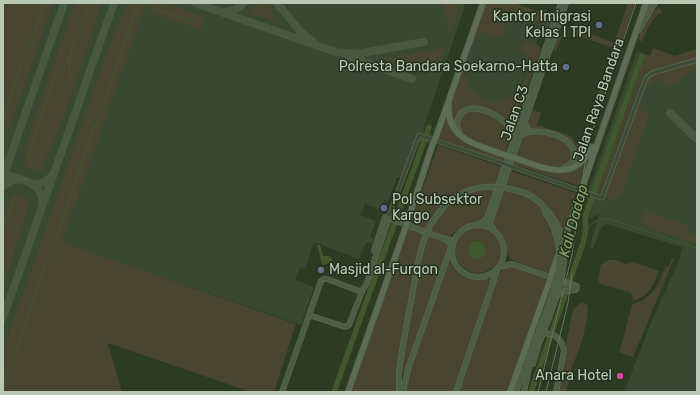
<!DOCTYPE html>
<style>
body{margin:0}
#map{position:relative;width:700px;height:395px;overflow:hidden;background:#2d3b23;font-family:Rubik,sans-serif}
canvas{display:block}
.frame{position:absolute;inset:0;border:4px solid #bac7b2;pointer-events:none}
</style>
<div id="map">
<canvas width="700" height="395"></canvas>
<div class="frame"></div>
</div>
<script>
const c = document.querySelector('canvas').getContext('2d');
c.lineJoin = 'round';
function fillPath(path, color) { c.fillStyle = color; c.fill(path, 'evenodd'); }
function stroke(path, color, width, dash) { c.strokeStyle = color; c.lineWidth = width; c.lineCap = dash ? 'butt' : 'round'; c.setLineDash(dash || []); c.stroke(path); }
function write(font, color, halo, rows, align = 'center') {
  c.font = font + ' Rubik,sans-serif'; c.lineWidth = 3; c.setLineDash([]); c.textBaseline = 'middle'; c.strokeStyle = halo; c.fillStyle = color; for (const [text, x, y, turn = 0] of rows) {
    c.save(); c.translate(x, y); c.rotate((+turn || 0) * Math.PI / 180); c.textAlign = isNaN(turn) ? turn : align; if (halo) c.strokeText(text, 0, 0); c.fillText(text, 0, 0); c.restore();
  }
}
fillPath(new Path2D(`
 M3,3H465L463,12L423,129L424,132L432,135L429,144L422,141L418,143L404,180L397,177L388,201L384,200L381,210L365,204L361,215L376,221L370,237L374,239L372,244L366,242L359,259L314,242L305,269L300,267L295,280L314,287L301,325L58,241L7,392H3Z
 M485,4L550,27L545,37L541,39L538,38L536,44L540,47L518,116L457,89Z
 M653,48L675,56L697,49V392H624L651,323L681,256L680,255L682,247L606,224L603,226L600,230L593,249L590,247L599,214L587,219L592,202L585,200L637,51L650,56Z`), '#3a4831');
fillPath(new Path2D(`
 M3,3H53L16,110L3,141Z
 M76,3H101L94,27L67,107L57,134L41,168C34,173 25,169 24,160L33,122L71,14Z
 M128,3H146L62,242L296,324L274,392H251L108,343L122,392H3V351L109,47Z
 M150,3C170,3 187,11 205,18L201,30L152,13L150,9Z
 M255,3H267L276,17V18L273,20L252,13Z
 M443,3H459L458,12L450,35Z
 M486,3H514L543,13L544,9L547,10V12L550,14L551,12L553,14V18L550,27L495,7L488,27L495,9L509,14L503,37H489L487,32L476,37L470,46Z
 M628,3H635L593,125L587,123L609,64L612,49L611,47L575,35L574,31L575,29L580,30L614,43Z
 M659,7L662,12C652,17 646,31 642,42L638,38C643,26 648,15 659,7Z
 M559,36H562L556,51L551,50L556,38Z
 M527,40L538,45L541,49L516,119C504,126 498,112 487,110C479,109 469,111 461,111L457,116L455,124L453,123L450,105L469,50H470C467,59 463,68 465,77C466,83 470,88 475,93C494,113 519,97 528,75L530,74L528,58L523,51H521L520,49L521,45Z
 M445,48L435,76L385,59Z
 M653,48L675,56L697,49V57L648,71L644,74L605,178L599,192L595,195L645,54L650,56Z
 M697,62V66L668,88L657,79L643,91L637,104L649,116L621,195L614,200L608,199L605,194L645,82L649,77L654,74Z
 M532,109L541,113L537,125L571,136L576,144L582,146L585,139L589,140L585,156L573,167L574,161L568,141L534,130L529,127L527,120Z
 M472,110C492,114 499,118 512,133L505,154L468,139L461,133L458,122L462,114Z
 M447,115C457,148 475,148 504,157L502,162L439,139Z
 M527,134C538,134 550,133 560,140C563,142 568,144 570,147C576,157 568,169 557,169C548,168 524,160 514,157L521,138Z
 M438,145L502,167L484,219C479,224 472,222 465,225C456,229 454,237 443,236L410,225Z
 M589,156L579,186L513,164L515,160C529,165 550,177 566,172C574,169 582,161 589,156Z
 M511,171L576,193L556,255L548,273L514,261C505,256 508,247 504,239C501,232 492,228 493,220Z
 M17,194L27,197L29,204L18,241L3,287V214L11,198Z
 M646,211L689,226L687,232L697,236V244L640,224Z
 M409,227L445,241L448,248L404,372H398L397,392H351Z
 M455 250a23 23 0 1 1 46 0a23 23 0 1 1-46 0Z
 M672,258L674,259L633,357L621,353L620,350L632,305C654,297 657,286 666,266L668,267Z
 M450,260C458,279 475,285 494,275L454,392H405L411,369L448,261Z
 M609,260H616L625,264L633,262L659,271C653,285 650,296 633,301L632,295L629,292L600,284L598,279L601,264Z
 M511,265L547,277L532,324L508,392H458L499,275L504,268Z
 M583,302L588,306C589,319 580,350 574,362C570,371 569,383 566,392H557L572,313L575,307Z`), '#484530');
fillPath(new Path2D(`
 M468 250a9 9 0 1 1 18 0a9 9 0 1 1-18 0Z
 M317,245H320L323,256H329L333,261L324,265L322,264Z`), '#40572f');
stroke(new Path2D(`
 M153,9L195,23
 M71,80L69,67L71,53L89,3
 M3,119L44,3
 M88,119L94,128
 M28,158L54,78L66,64L71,53
 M3,229L12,203
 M586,229L594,222L607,218L697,248
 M3,386L138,5`), '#40572f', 1);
stroke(new Path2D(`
 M334,392L429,127
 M531,392L583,243L586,229L585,217L642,56`), '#40572f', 5.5);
stroke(new Path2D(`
 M195,3L336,52L356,54L424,42
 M277,3L300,31L313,42
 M225,12L235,10L244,3
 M348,56L412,79
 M670,113L697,139
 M3,174C19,179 45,183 42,204
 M3,178L64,3
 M31,184C40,185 48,182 53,174
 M3,186L11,181L19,179
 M3,318L114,3`), '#4a5840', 8);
const street = new Path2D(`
 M512,167L602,198L646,78L652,73L697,60
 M388,218L419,135L502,163`);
const secondary = new Path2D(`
 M644,17L649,3
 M638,31L655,3
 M506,123C513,125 518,120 525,122L527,128L532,132
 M460,133C457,129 456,124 458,119C465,100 491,111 502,120C508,124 513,134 520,136C533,125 577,135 574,157C573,163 569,166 564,168
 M506,188L518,191
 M477,224L482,223L487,218L561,3
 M452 251a26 26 0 1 1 52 0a26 26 0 1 1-52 0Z
 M494,230L490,224L491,219L566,3
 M374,251L385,217L445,239H449
 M498,267L512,264L577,286L576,290L565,291L556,296
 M309,315L345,327L349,325L363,289L366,285L389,218
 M540,335C553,330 562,339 564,351L556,392
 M533,364L539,344
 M282,392L321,281L324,279H327L362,292
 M399,392V372
 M403,392L408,369L451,247L450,244L445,239
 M456,392L498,268
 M516,392L537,336
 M524,392L531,359`);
const primary = new Path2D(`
 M449,104C445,140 480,146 505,155
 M436,137L483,3
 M515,158C544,168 574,184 592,147
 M582,188L646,3
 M407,223L432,146
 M562,245L579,198
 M552,273L559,253
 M348,392L405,229
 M510,392L550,280`);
stroke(street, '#5d6955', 5);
stroke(secondary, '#5d6955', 6);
stroke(primary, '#4b5743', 7);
stroke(street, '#3f4b37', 3.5);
stroke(secondary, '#4e5e45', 5);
stroke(primary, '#5e6b55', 5.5);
stroke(new Path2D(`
 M538,392L572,255L584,170L591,135L636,3
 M546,392L568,303L572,273`), '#66755d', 1);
const streetBridge = new Path2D(`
 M502,163L512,167`);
const secondaryBridge = new Path2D(`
 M518,191C530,193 538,200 546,209C583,249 554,302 539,344
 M536,340C550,296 576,255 544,211
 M399,372C402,347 407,322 412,296C419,259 421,222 454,198C469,187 488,185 506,188`);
const primaryBridge = new Path2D(`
 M432,146L436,137
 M505,155L515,158
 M579,198L582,188
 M405,229L407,223
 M550,280L552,273`);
stroke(streetBridge, '#5d6955', 5, []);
stroke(secondaryBridge, '#5d6955', 6, []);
stroke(primaryBridge, '#4b5743', 7, []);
stroke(streetBridge, '#3f4b37', 3.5);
stroke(secondaryBridge, '#4e5e45', 5);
stroke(primaryBridge, '#5e6b55', 5.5);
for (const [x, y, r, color] of [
 [599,25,4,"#5c6f8a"],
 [566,67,4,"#5c6f8a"],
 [384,208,4,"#5c6f8a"],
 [321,270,4,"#6b7280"],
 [620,376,4,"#d1479c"]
]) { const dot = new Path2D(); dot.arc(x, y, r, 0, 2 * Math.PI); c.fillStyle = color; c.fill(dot); stroke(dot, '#24301c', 1.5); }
write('14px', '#bac7b2', '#24301c', [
 ["Kantor Imigrasi",591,17],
 ["Kelas I TPI",591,33],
 ["Polresta Bandara Soekarno-Hatta",558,67],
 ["Pol Subsektor",392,200,"left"],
 ["Kargo",392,216,"left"],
 ["Masjid al-Furqon",329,270,"left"],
 ["Anara Hotel",612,376]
], 'right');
write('14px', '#bac7b2', '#24301c', [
 ["Jalan Raya Bandara",599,100,-71],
 ["Jalan C3",515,113,-71]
]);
write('italic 15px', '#85a56c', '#24301c', [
 ["Kali Dadap",574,221,-75]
]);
</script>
